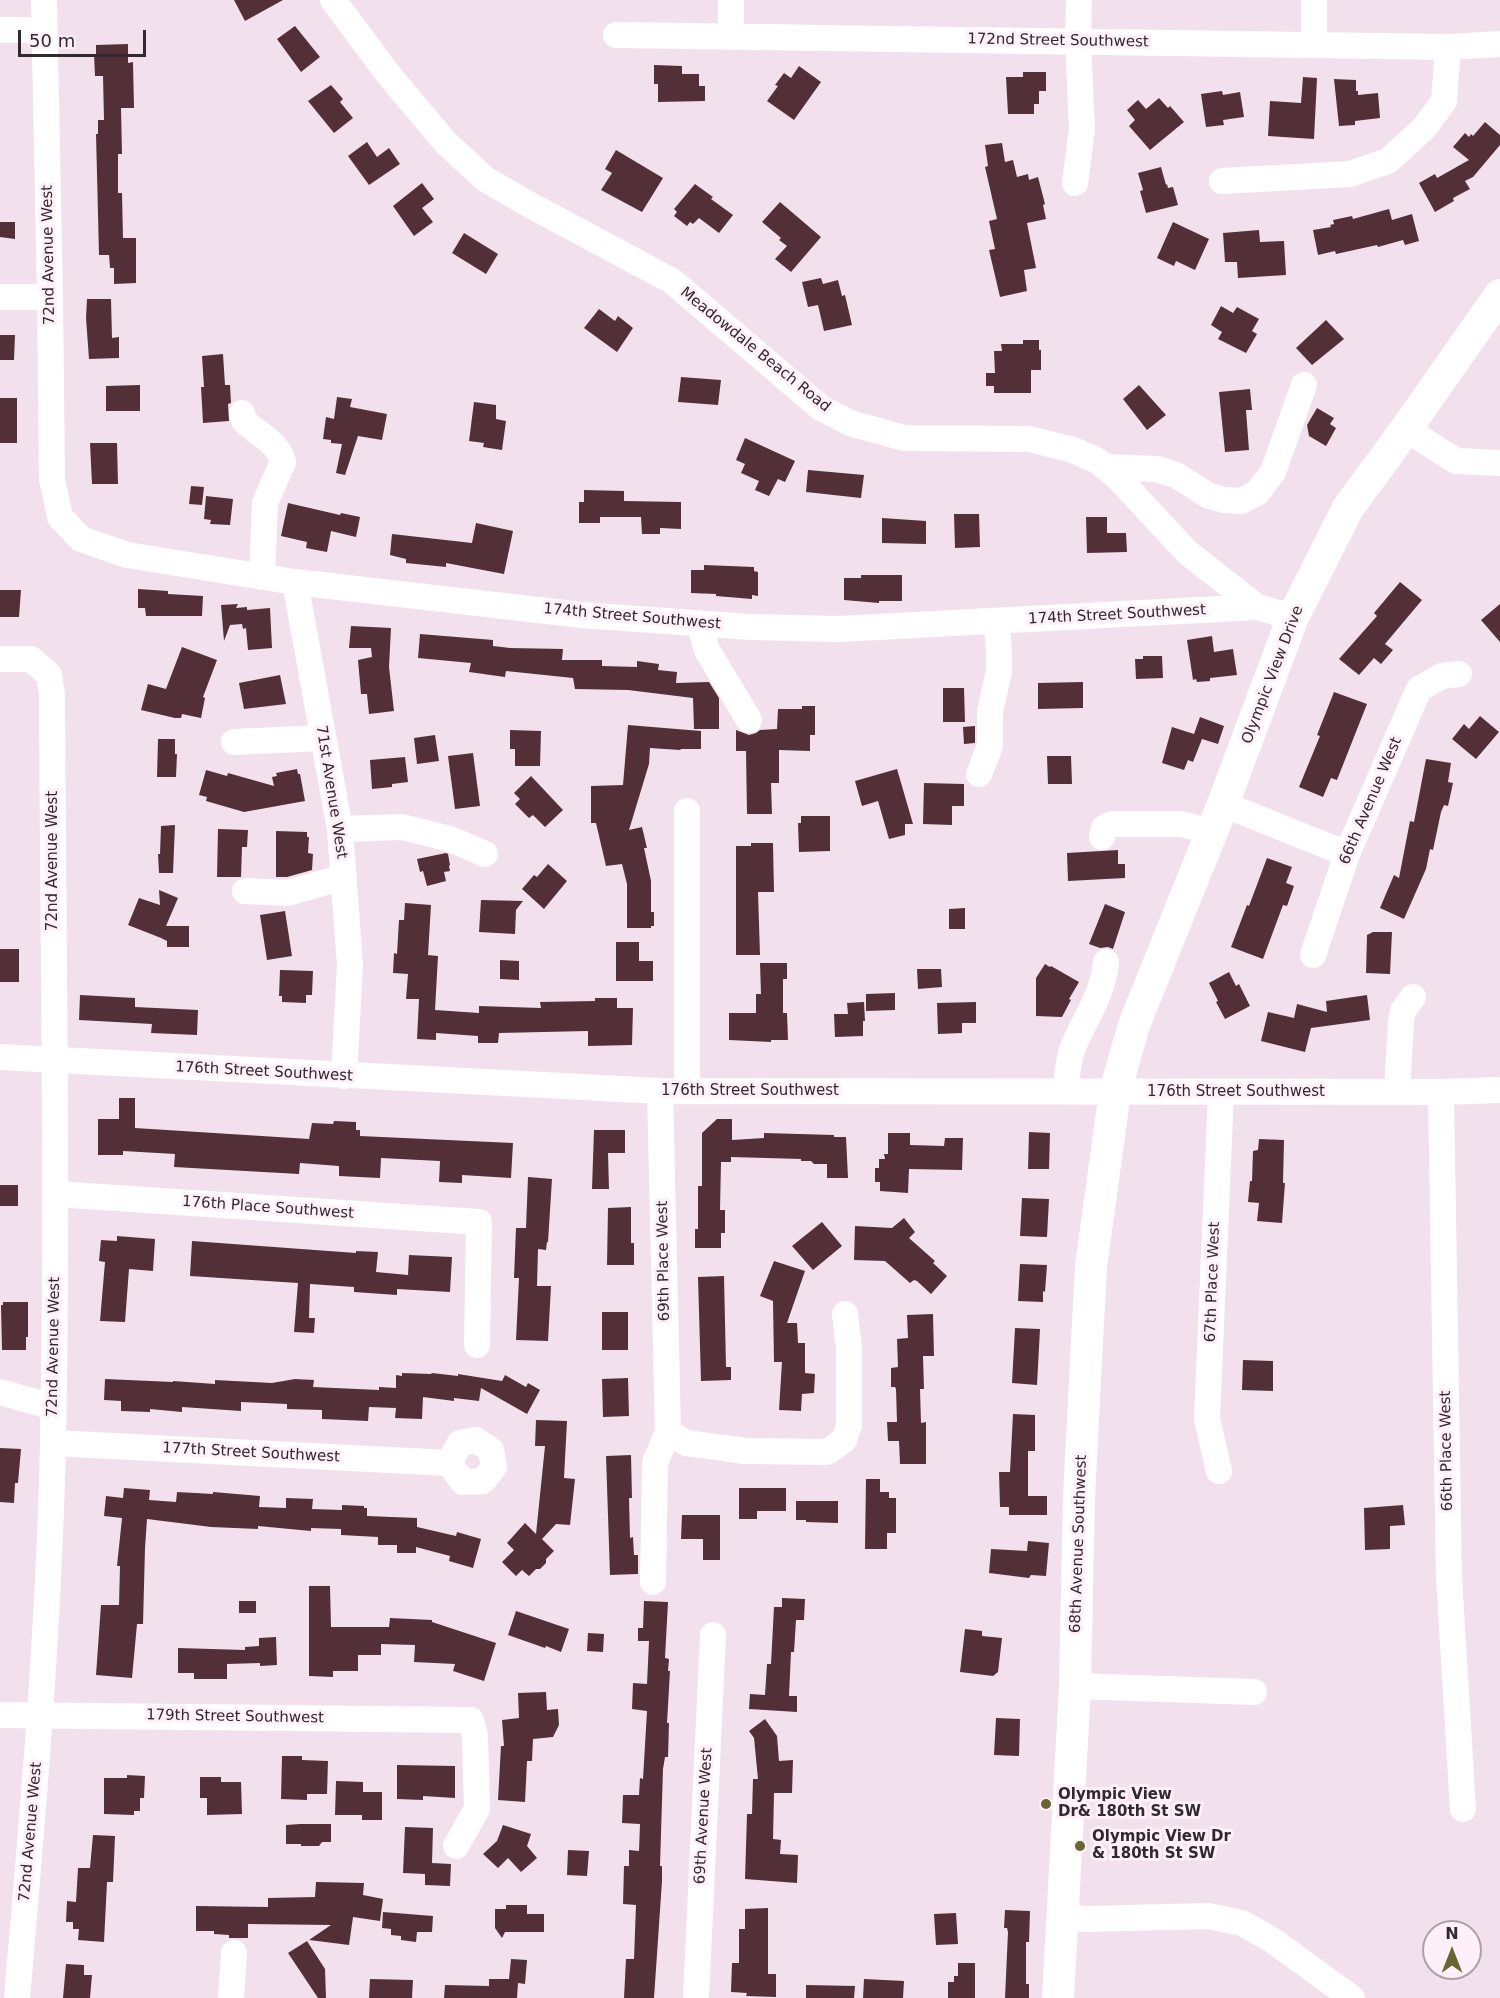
<!DOCTYPE html>
<style>
body{margin:0}
#map{position:relative;width:1500px;height:1998px;overflow:hidden;background:#f2e1ec;font-family:"DejaVu Sans",sans-serif}
canvas{display:block}
.north{position:absolute;left:1422px;top:1920px;width:60px;height:60px;box-sizing:border-box;background:#feeff8;border:2px solid #aca0a7;border-radius:50%;rotate:0deg;font-size:16px;font-weight:700;line-height:24px;text-align:center;color:#302a2e}
.north::after{content:'';display:block;margin:auto;width:21px;height:27px;background:#6a6430;clip-path:polygon(50% 0,100% 100%,50% 72%,0 100%)}
.scale{position:absolute;left:18px;top:30px;width:128px;height:27px;box-sizing:border-box;border:3px solid #302a2e;border-top:0;padding-left:8px;font-size:18px;line-height:21px;white-space:nowrap;color:#302a2e;-webkit-text-stroke:4px #feeff8;paint-order:stroke}
</style>
<div id="map">
<canvas width="1500" height="1998"></canvas>
<div class="north">N</div>
<div class="scale">50 m</div>
</div>
<script>
const c = document.querySelector('canvas').getContext('2d');
c.lineJoin = 'round';
function fillPath(path, color) { c.fillStyle = color; c.fill(path, 'evenodd'); }
function stroke(path, color, width, dash) { c.strokeStyle = color; c.lineWidth = width; c.lineCap = dash ? 'butt' : 'round'; c.setLineDash(dash || []); c.stroke(path); }
function write(font, color, halo, rows, align = 'center') {
  c.font = font + ' "DejaVu Sans",sans-serif'; c.lineWidth = 6; c.setLineDash([]); c.textBaseline = 'middle'; c.strokeStyle = halo; c.fillStyle = color; for (const [text, x, y, turn = 0] of rows) {
    c.save(); c.translate(x, y); c.rotate((+turn || 0) * Math.PI / 180); c.textAlign = isNaN(turn) ? turn : align; if (halo) c.strokeText(text, 0, 0); c.fillText(text, 0, 0); c.restore();
  }
}
fillPath(new Path2D(`
 M234,0H283L245,21Z
 M295,26L320,57L301,72L277,39Z
 M128,44V63L133,62L134,108H121L122,154H118V193H122L123,238H136V283L114,284V268H110L109,255H99L96,134H98V120H104L103,76H95L94,54H96V45Z
 M654,65L682,66V74H699V86H705V101L658,102V84H654Z
 M799,66L821,82L794,120L767,101L778,86L775,85L784,73L791,78Z
 M1023,72H1046V91H1039V104H1034V114H1008L1006,77H1023Z
 M1303,77L1317,78L1314,139L1268,136L1270,101L1301,103Z
 M1334,79L1356,80V91H1358V95L1378,93L1380,118L1355,121V125L1339,126Z
 M331,85L343,99L340,102L353,118L334,133L308,101Z
 M1222,91L1223,95L1240,92L1244,117L1223,120L1224,125L1206,127L1201,94Z
 M1159,98L1168,108L1170,106L1184,122L1150,150L1129,126L1135,120L1127,110L1138,100L1146,109Z
 M1485,122L1500,135V145L1473,177L1465,181L1470,189L1453,198L1454,201L1435,212L1419,183L1435,174L1437,178L1469,160L1453,147L1465,133L1469,137L1471,134L1473,136Z
 M367,142L377,157L389,148L400,164L369,185L348,156Z
 M1002,143L1005,162L1013,160L1017,177L1028,174L1029,180L1038,177L1045,204L1043,205L1046,219L1027,223L1036,268L1024,270L1027,291L1000,297L989,250L995,249L989,221L997,219L985,167L988,166L985,145Z
 M616,150L663,178L642,212L601,190L612,173L605,169Z
 M1161,167L1166,185L1167,184L1168,188L1173,187L1178,205L1146,213L1140,191L1143,190L1138,173Z
 M422,183L434,199L422,208L433,222L414,236L393,206Z
 M695,184L713,197L711,199L733,215L719,233L699,218L693,224L690,222L687,226L674,216L677,212L674,209Z
 M780,202L821,237L791,272L775,259L787,246L779,240L781,238L762,222Z
 M1389,209L1392,220L1412,214L1419,241L1405,245L1403,240L1378,247L1377,245L1336,254L1335,251L1318,255L1313,230L1331,227L1330,225L1334,224L1333,220L1352,216L1353,219Z
 M0,222H15V239L0,237Z
 M1173,222L1209,239L1195,270L1176,261L1174,266L1157,258Z
 M1259,230L1260,242L1284,241L1286,275L1238,278L1237,262H1225L1223,233Z
 M464,233L498,254L486,274L452,253Z
 M821,278L823,284L838,280L842,296L845,295L852,325L824,331L818,305L808,307L802,282Z
 M87,299H111L112,338L119,337V358L89,359L86,318Z
 M1221,306L1233,313L1237,307L1259,319L1252,331L1257,334L1246,353L1218,339L1222,332L1211,325Z
 M599,309L615,321L618,316L633,328L617,352L584,328Z
 M1326,320L1344,339L1312,365L1296,348Z
 M0,335H15L14,360H0Z
 M1023,340H1039V350H1041V370H1031V393H994V386H986V373H995L994,351H1002L1001,344H1023Z
 M223,354L225,385H230L231,403L228,404L229,421L203,423L201,387H204L202,356Z
 M681,377L721,380L718,405L678,402Z
 M140,385V411H106V386Z
 M1139,385L1166,415L1147,430L1123,399Z
 M1250,389L1252,410H1246L1249,450L1225,452L1219,392Z
 M337,397L352,399L350,407L387,414L382,440L358,436L345,475L336,473L342,444L331,443V440L323,439L326,417L334,419Z
 M0,398H17V443H0Z
 M474,402L496,405V419L506,421L502,450L483,447L484,443L469,441Z
 M1317,408L1334,418L1330,424L1336,428L1326,446L1309,436L1307,425Z
 M745,438L795,461L785,482L778,479L769,496L755,490L759,481L741,473L745,464L736,460Z
 M90,443H117L118,484H92Z
 M808,470L864,475L861,498L806,492Z
 M191,486L204,487L202,505L189,504Z
 M584,490L624,491V501L681,502V529L660,528V534H642L641,517H600V523H579V502H584Z
 M206,496L233,499L230,525L210,524L211,520L204,519Z
 M288,503L340,515L341,513L360,517L356,537L331,531L327,552L306,548L307,542L281,536Z
 M954,514H979L980,547L955,548Z
 M1086,517H1107V533H1126L1127,552L1087,553Z
 M882,518L926,521V544L882,543Z
 M476,523L513,531L504,574L446,563V567L406,563V559L390,555L392,534L472,543Z
 M704,565L754,567V571L758,572V596L752,595V599L716,596V594L691,593V570H704Z
 M861,575H902V601H879V603L844,600V578H861Z
 M1400,582L1422,600L1385,644L1393,650L1381,664L1374,658L1359,675L1339,659L1377,616L1374,613Z
 M138,589L168,591V594L203,596L202,616H146L145,608H138Z
 M0,590H21L19,617H0Z
 M238,604L236,608L247,607V610L270,608L272,648L248,650L246,628L243,629L242,624L230,625L224,641L221,605Z
 M1500,604V642L1481,620Z
 M351,626L391,628L389,667L394,711L369,714L367,694H361L358,660L372,657L371,648H349Z
 M420,634L493,640V646L510,648L563,649L562,660H602V666L637,667V661L659,664L658,670L677,672L676,683L709,682L719,698V729H694L693,698L628,690L575,689L573,678L506,671L505,677L469,672L471,663L418,658Z
 M1212,636L1214,652L1233,649L1237,675L1210,678V681L1197,682L1196,679L1193,680L1187,640Z
 M182,647L217,660L203,697L205,698L201,718L182,714L181,718H175L141,710L148,684L166,689Z
 M1143,656H1162L1163,678L1136,679L1135,659H1143Z
 M280,675L286,704L244,709L239,683Z
 M1083,682V708L1038,709V683Z
 M943,688H964L965,722H943Z
 M1334,692L1367,704L1337,780L1331,778L1323,797L1299,787L1320,736L1317,735Z
 M802,706H815V735H810V751L779,750V783H771L772,814H747L746,751H736V730L749,735L756,733L760,730L777,729L778,709H802Z
 M1480,716L1499,732L1476,759L1452,739L1464,724L1469,729Z
 M1200,717L1224,726L1218,744L1202,739L1193,762L1188,760L1184,770L1162,763L1172,727L1194,734Z
 M628,725L701,731V749H681L680,750L650,748L649,764L629,830L642,827L647,848H644L651,881V912H654V926H651V928H627V884L622,864L606,866L596,823H591V786L623,785Z
 M975,726V743L964,744L963,727Z
 M510,730L541,731L540,766H515V749H510Z
 M435,735L439,761L417,764L414,738Z
 M158,739H175V754H177L176,777H157Z
 M473,753L480,806L455,809L448,756Z
 M1047,756H1071L1072,784H1048Z
 M405,757L408,782L392,784V787L372,789L370,760Z
 M1426,759L1451,763L1448,782L1453,783L1448,806L1444,805L1441,812L1433,850L1430,849L1426,869L1404,919L1380,908L1394,875L1399,878L1410,821L1414,822Z
 M297,769L298,774H300L305,801L244,812L206,801L207,797L199,795L206,770L227,776L228,773L274,786L272,777L277,776L276,773Z
 M897,769L913,824H905V835L889,839L878,801L862,806L855,781Z
 M531,776L563,810L545,827L533,815L529,818L515,804L520,799L514,793Z
 M924,783L964,784V806H952V825L923,824Z
 M801,816H830V851L799,852L798,823H801Z
 M175,825L173,873H159L158,854H160L161,826Z
 M218,829L248,830L247,847H242L241,877H217Z
 M276,831L307,832V837H309L308,853L313,854L312,870L287,877H276Z
 M751,843H773L774,892H758L760,955H736V846H751Z
 M1118,850V864H1125V878L1068,881L1067,853Z
 M446,853L448,854L450,865L449,866L450,871L444,872L446,881L427,886L423,871L420,872L417,859Z
 M1267,858L1292,867L1286,883L1294,886L1287,906L1283,905L1263,959L1231,947L1247,905L1249,906Z
 M548,864L567,881L544,909L522,889L534,875L537,877Z
 M159,890L178,898L166,926H189V947H167V941L161,938V940V938L128,925L139,898L160,905Z
 M481,900L523,901L516,910L515,934L479,932Z
 M405,903L431,905L428,955L438,956L435,1010L479,1013V1006L541,1008L540,1002L595,1001V998H617V1008H633L632,1045L588,1046V1031L499,1033L498,1043H478V1036L436,1033V1040L417,1039L419,999H406L408,974L393,973L394,953L397,954L399,920H404Z
 M1105,904L1125,912L1113,949L1108,947L1100,948L1089,944Z
 M965,908V929H949V909Z
 M285,911L292,956L267,960L260,915Z
 M1373,932H1392L1390,974L1366,973L1367,935Z
 M616,942H639V961H653V981H616Z
 M0,949H19V982H0Z
 M500,960L519,961V980L500,979Z
 M760,963H787V979H783V1013H787L788,1040H771V1042L729,1040V1013H756V994H761Z
 M1045,964L1050,967L1051,966L1079,982L1069,999L1071,1000L1062,1017L1036,1016V978Z
 M917,969H941L942,987L918,989Z
 M280,970L313,971L312,995H306V1003L282,1002V996H279Z
 M1229,972L1236,986L1239,984L1250,1006L1225,1019L1216,1002L1218,1001L1209,983Z
 M895,993V1010L866,1011V994Z
 M80,995L135,998V1007L198,1010L197,1035L151,1033L152,1024L79,1020Z
 M1367,995L1370,1020L1311,1028L1305,1052L1261,1041L1268,1012L1294,1018L1297,1004L1327,1012L1326,1001Z
 M864,1002L865,1021H863V1036L835,1037L834,1014H848L847,1003Z
 M976,1002V1023H962V1033L938,1034L937,1003Z
 M119,1098H135V1128L309,1139L312,1123L333,1124L334,1121L356,1122V1130H360V1136L513,1143L511,1178L462,1175V1183L439,1182L440,1161L420,1160L381,1158L380,1178L339,1176V1166L300,1163L299,1174L174,1167L175,1154L123,1151V1155H98V1119H119Z
 M717,1119H732V1140L764,1138V1133L834,1135V1137H846L848,1178H827V1164H814L811,1161H801V1159L731,1157V1162H721L720,1210H725V1233H721V1248H695V1229H698V1186H702V1133Z
 M594,1130H625V1153H608L609,1189H592Z
 M1029,1132L1050,1133L1049,1169H1028Z
 M888,1133H910V1145L944,1146L945,1138H963L962,1170L909,1169L908,1193L880,1191V1182H875V1168H879V1159H885L884,1154H888Z
 M1259,1139L1284,1140L1283,1183H1285L1282,1223L1257,1221L1259,1203L1248,1202L1250,1181H1252L1253,1151L1258,1150Z
 M528,1177L552,1179L548,1242H547L546,1250L538,1249L537,1286H551L548,1341L516,1340L519,1278H514L516,1228H526Z
 M0,1185H18V1206H0Z
 M1022,1198L1049,1199L1047,1237L1020,1236Z
 M631,1207V1243H634V1265H607L608,1208Z
 M904,1218L915,1232L909,1238L935,1261L933,1263L947,1276L931,1294L917,1281L914,1280L910,1283L885,1261L854,1260L855,1226L892,1228Z
 M822,1222L842,1246L813,1270L792,1246Z
 M117,1236L155,1239L153,1271L129,1269L125,1322L100,1321L105,1262L99,1261L101,1240L117,1241Z
 M192,1241L356,1253V1251L378,1252L376,1272L408,1275L409,1255L452,1257L450,1292L397,1289V1295L354,1292V1287L310,1284L309,1318H315L314,1333L294,1332L298,1283L190,1276Z
 M774,1261L805,1271L787,1323H797L798,1343H805V1373L815,1374L814,1393L802,1394L801,1411L779,1410L782,1362H774L773,1301L760,1296Z
 M1020,1264L1047,1265L1045,1292L1043,1291V1302L1018,1301Z
 M724,1276L726,1367H731V1380L701,1381L698,1277Z
 M3,1302H28V1337H26V1350H2L1,1305H3Z
 M602,1312H628V1350H602Z
 M933,1314L934,1356H923L924,1389H920L921,1423L926,1422V1464H900L899,1441H888L887,1422H897L896,1389L895,1387H891V1368L898,1367L897,1339L908,1338L907,1315Z
 M1015,1328L1040,1329L1037,1385L1012,1383Z
 M1243,1360L1273,1361V1391L1242,1390Z
 M402,1373L431,1374L432,1373L458,1376V1374L502,1381L505,1375L526,1387L528,1383L540,1390L527,1414L481,1388L479,1401L454,1398V1401L423,1397L422,1419L395,1418L396,1408L369,1407L368,1421L322,1419V1410L287,1409V1404L241,1402V1411L182,1407V1412L150,1409V1412L121,1411V1401L104,1400L105,1379L173,1382V1381L215,1384V1380L272,1383L295,1379L314,1380L313,1387L379,1390V1387L396,1388V1375L402,1376Z
 M628,1378L629,1416L603,1417L602,1379Z
 M1013,1414L1035,1415V1451H1028V1496H1047V1515H1009V1507H1000L999,1472H1010Z
 M536,1420L567,1421L564,1478L575,1479L570,1525L556,1524L542,1539L554,1551L546,1559V1563L540,1569H536L529,1576L522,1570L516,1576L502,1562L514,1550L507,1543L525,1523L536,1534L545,1446H535Z
 M0,1448L21,1449L18,1483H15L14,1503L0,1502Z
 M631,1455L632,1498H629L630,1538L633,1537L634,1555H638V1574L610,1575L606,1456Z
 M866,1479H880V1492H889V1498H896V1533H887V1549H865Z
 M124,1488L150,1490L149,1500L176,1502L177,1492L213,1494V1492L260,1496L259,1507L286,1508V1498L313,1499L312,1509L342,1510V1505L364,1506V1508H367V1516L417,1518V1527L456,1536L457,1532L481,1539L473,1568L449,1561L450,1556L416,1547V1553H397V1545H378V1537L341,1535V1529L311,1528V1531L258,1526V1529L211,1527L147,1519L145,1548L143,1624H137L132,1678L96,1675L101,1605H119L120,1566H117L122,1518L104,1516L106,1496L123,1498Z
 M739,1488H786V1511H757V1519H739Z
 M796,1501H838V1523L806,1522V1520H796Z
 M1403,1505L1405,1525L1390,1526V1549L1365,1550L1364,1508Z
 M682,1515H720V1560H703V1539H681Z
 M1028,1541L1049,1543L1046,1576L1031,1575L1029,1578L989,1573L991,1549L1027,1551Z
 M309,1586H330L331,1627H389L390,1618L432,1620V1622L496,1643L484,1681L453,1671L455,1664L414,1662L415,1645L381,1644V1655H358V1671H333V1677L309,1676Z
 M782,1598L805,1599L804,1620H796L794,1652H791L789,1696H797V1712L749,1709L750,1694L765,1695L767,1664H771L774,1607H782Z
 M239,1601H256V1613H239Z
 M644,1601L668,1602L665,1658L669,1659L668,1671H670L667,1723H669L668,1757H665L663,1769L660,1866H662V1881L654,1998H624L626,1959H634L636,1905L623,1904L624,1866H629V1850L639,1851L640,1824L622,1823L623,1795H639L640,1778L643,1779L647,1711L632,1709L633,1683L647,1684L649,1641H638V1628H643Z
 M516,1611L569,1629L561,1652L546,1646L545,1648L508,1635Z
 M965,1629L982,1631V1636L1002,1638L998,1672L993,1676L960,1672Z
 M588,1633L604,1634L603,1652L587,1651Z
 M276,1637L277,1665L260,1666V1663L227,1664V1679H194V1673H178V1648L245,1650V1647L259,1646V1638Z
 M546,1692L547,1710L558,1709L559,1725L553,1737L533,1739L532,1761H527L525,1802L498,1800L501,1746H504L502,1720L519,1718L518,1693Z
 M996,1718L1020,1719L1019,1756L994,1755Z
 M765,1719L777,1736L779,1761L793,1760L792,1793H774L773,1839L781,1840L780,1854L798,1855L797,1883L745,1879L747,1814H752L753,1779H758L754,1738L749,1731Z
 M282,1756H302V1760L328,1761L327,1794H307V1800L281,1799Z
 M397,1765L455,1766V1798L423,1796V1800L397,1799Z
 M127,1775L145,1776L144,1798H140V1811H134V1815L104,1814V1778H127Z
 M200,1777H221V1782H241L242,1814L207,1815V1798H200Z
 M336,1781L363,1782V1792H382V1820H362V1815H335Z
 M300,1824H331V1842H322L319,1846H301V1844H286V1825Z
 M503,1825L531,1834L527,1846L537,1858L521,1872L508,1858L498,1868L483,1854L497,1841Z
 M405,1827L433,1828L432,1863L451,1864L450,1886L425,1885V1874L403,1873Z
 M93,1835L115,1836L113,1882H107L104,1942L78,1940L79,1929H73V1922H66L67,1901L76,1902L78,1868H90Z
 M568,1850L589,1851L587,1876L567,1875Z
 M316,1882L364,1883L363,1895L383,1899L380,1921L353,1917L349,1945L309,1940L331,1925L248,1924V1938H229V1935L214,1934V1931H196V1906L268,1907V1898L315,1897Z
 M506,1905H527V1914H544V1932H505L502,1938L495,1928V1909H506Z
 M768,1908V1974H776V1997L746,1996L747,1993L731,1992L732,1963H739V1929H745V1909Z
 M1005,1910L1030,1911L1029,1942H1026V1984H1029V1998H1005L1008,1932L1007,1928H1004Z
 M383,1912L433,1916L432,1932H417L416,1942L401,1940V1936L391,1935V1929L382,1928Z
 M956,1913L958,1944L936,1945L934,1914Z
 M307,1941L325,1969L326,1998H318L288,1953Z
 M511,1959L527,1960L525,1984L518,1983L517,1998H444L445,1985L489,1986V1979H509Z
 M958,1963H975V1998H948V1982H954V1976H958Z
 M66,1964L84,1965V1975H92L90,1998H63Z
 M370,1979L413,1980L412,1998H369Z
 M864,1979L904,1981L903,1998H863Z
 M806,1985L855,1986L854,1998H806Z`), '#533038');
stroke(new Path2D(`
 M44,0L50,297L52,479L60,517L81,539L127,555L295,582L582,615L750,627L839,629L1257,607
 M333,0L388,74L445,142L485,179L532,206L672,281L821,408L850,423L904,438L1029,439L1073,450L1098,461L1120,480L1187,552L1257,607L1293,617
 M0,30H44
 M616,35L1448,47L1500,44
 M731,35V0
 M1314,44V0
 M1222,181L1350,174L1388,161L1424,128L1444,101L1448,47
 M1075,183L1082,129L1078,42L1079,0
 M0,297H50
 M242,413L244,421C258,434 278,442 283,462L265,503L262,577
 M1406,429L1456,461L1500,463
 M1105,467L1157,469L1176,475L1209,496L1224,500L1241,501L1257,493L1273,472L1304,385
 M295,582L340,829L350,965L344,1076
 M699,623L707,650L749,720
 M0,659H31L49,675L52,694C53,943 58,1192 53,1442C49,1628 33,1813 17,1998
 M234,742L323,738
 M979,774L990,746V711L999,672V654L997,621
 M1223,804L1347,854
 M340,829L402,827L450,839L485,854
 M1102,837L1104,828L1111,824H1181L1212,832
 M245,891L287,893L344,877
 M1313,955L1347,854L1419,689L1442,676L1459,674
 M0,1057L660,1091L1441,1092L1500,1090
 M687,1091V811
 M1065,1092C1067,1078 1068,1063 1072,1050C1084,1019 1103,996 1106,962
 M1397,1092L1401,1022L1403,1011L1413,997
 M1441,1092L1449,1577L1463,1809
 M56,1194L479,1222L477,1345
 M0,1392L53,1407
 M668,1432L686,1443L745,1451L827,1452L844,1440L849,1425V1348L845,1314
 M53,1443L449,1463L463,1482L483,1481L494,1467L491,1450L476,1440L460,1443L449,1463
 M1219,1471L1207,1419L1221,1092
 M653,1582L655,1463L668,1432L660,1091
 M1075,1686L1254,1692
 M0,1715L471,1720L475,1736L477,1809L456,1846
 M1064,1917L1087,1919L1208,1916L1242,1923L1272,1940L1352,1998
 M231,1998L234,1953
 M696,1998L713,1635`), '#fff', 26);
stroke(new Path2D(`
 M1058,1998L1075,1686L1079,1496L1091,1266L1115,1092L1134,1025L1223,804L1293,617L1348,508L1406,429L1500,295`), '#fff', 32);
for (const [x, y, r, color] of [
 [1046,1804,6,"#6a6430"],
 [1080,1846,6,"#6a6430"]
]) { const dot = new Path2D(); dot.arc(x, y, r, 0, 2 * Math.PI); c.fillStyle = color; c.fill(dot); stroke(dot, '#feeff8', 2); }
write('15px', '#302a2e', '#feeff8', [
 ["172nd Street Southwest",1058,41,1],
 ["72nd Avenue West",49,255,-91],
 ["Meadowdale Beach Road",755,350,39],
 ["174th Street Southwest",1117,615,-3],
 ["174th Street Southwest",632,617,5],
 ["Olympic View Drive",1273,675,-69],
 ["71st Avenue West",331,792,81],
 ["66th Avenue West",1371,801,-67],
 ["72nd Avenue West",53,861,-90],
 ["176th Street Southwest",264,1072,3],
 ["176th Street Southwest",750,1091],
 ["176th Street Southwest",1236,1092],
 ["176th Place Southwest",268,1208,4],
 ["69th Place West",664,1261,-91],
 ["67th Place West",1213,1282,-88],
 ["72nd Avenue West",54,1347,-89],
 ["66th Place West",1447,1451,-91],
 ["177th Street Southwest",251,1453,3],
 ["68th Avenue Southwest",1079,1544,-88],
 ["179th Street Southwest",235,1717,1],
 ["69th Avenue West",704,1816,-87],
 ["72nd Avenue West",31,1832,-85]
]);
write('bold 15px', '#302a2e', '#feeff8', [
 ["Olympic View",1058,1795],
 ["Dr& 180th St SW",1058,1812],
 ["Olympic View Dr",1092,1837],
 ["& 180th St SW",1092,1854]
], 'left');
</script>
